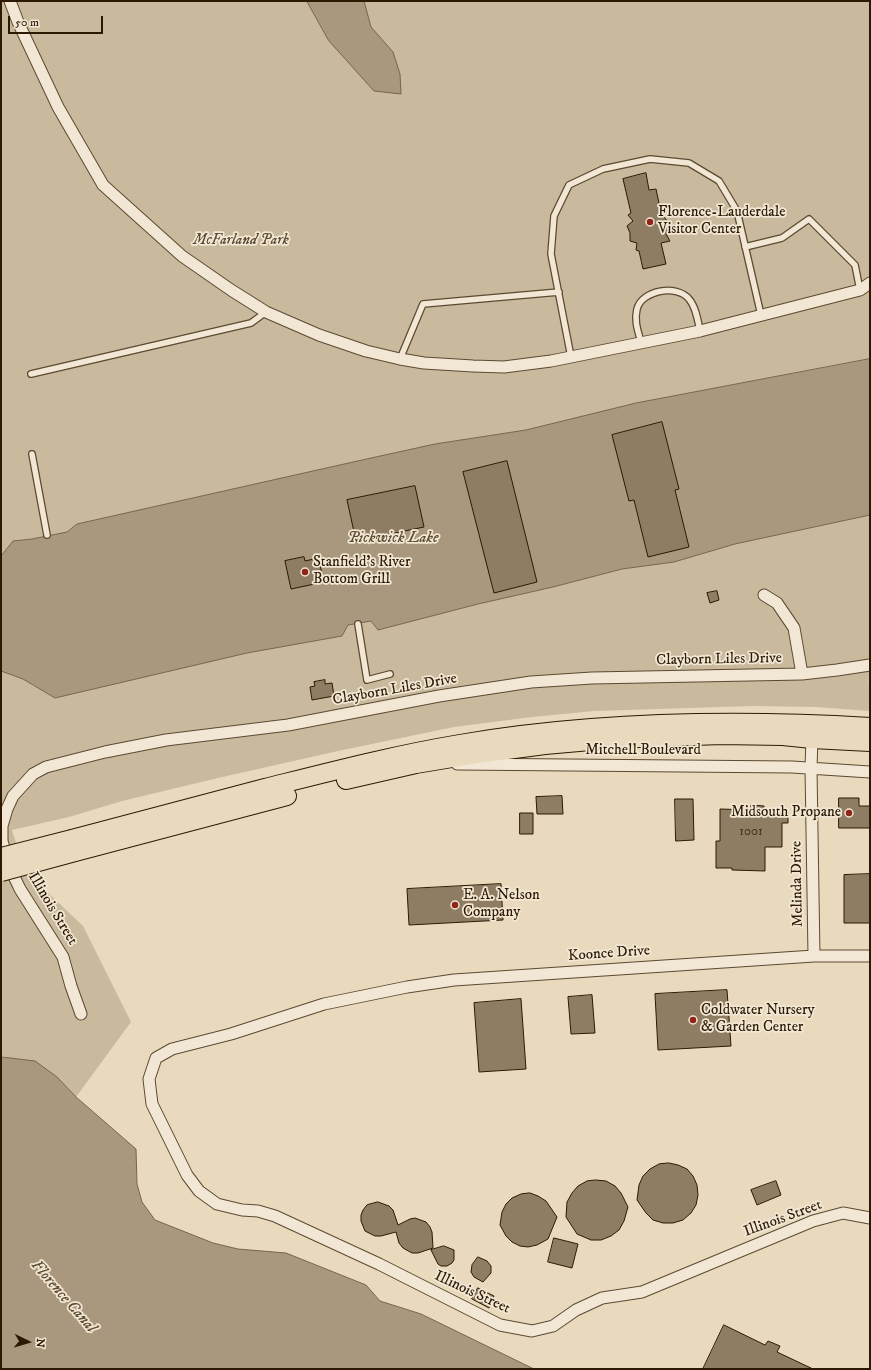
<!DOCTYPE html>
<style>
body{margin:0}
#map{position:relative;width:871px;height:1370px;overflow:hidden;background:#e9dabd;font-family:"IM FELL DW Pica",serif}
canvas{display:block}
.frame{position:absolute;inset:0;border:2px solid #2d1902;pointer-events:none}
.north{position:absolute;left:8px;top:1322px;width:40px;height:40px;-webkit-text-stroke:3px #f1e7d4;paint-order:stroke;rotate:95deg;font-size:11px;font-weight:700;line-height:16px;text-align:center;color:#2d1902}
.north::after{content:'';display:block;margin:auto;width:14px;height:18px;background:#2d1902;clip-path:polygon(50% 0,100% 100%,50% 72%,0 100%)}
.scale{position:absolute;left:8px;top:16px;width:95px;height:18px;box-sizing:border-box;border:2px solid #2d1902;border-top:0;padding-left:5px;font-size:12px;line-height:14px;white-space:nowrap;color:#2d1902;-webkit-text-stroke:3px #f1e7d4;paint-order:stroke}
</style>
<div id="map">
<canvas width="871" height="1370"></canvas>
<div class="frame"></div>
<div class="north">N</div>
<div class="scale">50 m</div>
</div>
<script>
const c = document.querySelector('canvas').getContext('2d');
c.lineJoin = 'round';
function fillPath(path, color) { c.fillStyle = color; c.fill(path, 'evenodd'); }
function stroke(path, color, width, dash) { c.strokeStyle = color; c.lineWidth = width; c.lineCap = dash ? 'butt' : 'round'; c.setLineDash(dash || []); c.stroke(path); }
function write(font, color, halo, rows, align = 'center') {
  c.font = font + ' "IM FELL DW Pica",serif'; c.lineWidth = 3.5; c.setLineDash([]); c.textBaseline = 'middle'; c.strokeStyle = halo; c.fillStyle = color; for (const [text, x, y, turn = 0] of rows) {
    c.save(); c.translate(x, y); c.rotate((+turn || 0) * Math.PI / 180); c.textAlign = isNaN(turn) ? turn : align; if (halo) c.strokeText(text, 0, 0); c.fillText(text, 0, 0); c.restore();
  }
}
fillPath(new Path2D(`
 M1,1H870V359L636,403L526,430L435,444L353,462L77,524L67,532L32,539L14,541L1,556Z
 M870,515V680L867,681H870V711L816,707L753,706L594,711L532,717L454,727L338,751L218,778L122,801L69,817L12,830L25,871L83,926L131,1022L76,1097L57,1077L1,1055V671L23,679L55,698L247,653L342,636L348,625L371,621L378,630L478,604L553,587L622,569L674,562L735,544Z`), '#c9b99d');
const water = new Path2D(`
 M307,1H364L371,27L393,52L400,74L401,94L374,91L329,41Z
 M870,359V515L735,544L674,562L622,569L553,587L478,604L378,630L371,621L348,625L342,636L247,653L55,698L23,679L1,671V556L13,541L32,539L67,532L77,524L353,462L435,444L526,430L636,403Z
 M1,1055L2,1057L35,1061L57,1077L76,1097L136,1149L137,1184L142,1202L155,1220L213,1243L238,1249L286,1253L366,1285L380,1301L421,1314L534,1369H1Z`);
fillPath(water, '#a9987d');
stroke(water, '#77654c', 1);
const building = new Path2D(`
 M646,173L649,190L656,189L660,208H663L662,215L670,224L666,234L670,241L661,243L666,264L643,269L639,251L636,250L637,243L630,241V233L627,226L633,221L628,215L631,213L623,179Z
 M662,422L679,489L675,490L689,547L648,557L634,500L629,501L612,435Z
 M507,461L537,582L494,593L463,472Z
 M415,486L424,527L356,541L347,500Z
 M304,557L305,561L314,559L315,563L319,561L324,582L291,589L285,561Z
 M717,591L719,600L710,603L707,593Z
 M325,680V684L332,683L334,696L312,700L310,687L315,686L314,682Z
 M562,796L563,814H537L536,797Z
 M839,798H859V806H870V828H839Z
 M675,799H693L694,840L676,841Z
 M751,805L764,806V810L788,811V823H782V847H765V871L732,870V868H716V841H720V809L751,810Z
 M520,813H533V834H520Z
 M870,874V923H844V875Z
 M501,884L503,920L409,925L407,889Z
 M727,990L731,1046L658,1050L655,994Z
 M592,995L595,1033L571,1034L568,997Z
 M521,999L526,1069L479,1072L474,1003Z
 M669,1163L678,1165L687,1169L693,1176L697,1185L698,1195L696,1205L691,1213L683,1220L673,1223H663L653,1220L646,1213L637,1200L639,1185L643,1176L650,1169L659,1164Z
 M596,1180L606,1181L615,1186L621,1193L628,1207L624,1221L619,1230L611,1236L601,1240H591L577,1234L566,1217L567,1202L572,1193L578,1186L587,1181Z
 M776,1181L781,1195L757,1205L751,1190Z
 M530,1193L538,1196L546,1201L557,1217L548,1239L537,1245L528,1247L520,1246L512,1242L506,1236L500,1225L502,1212L506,1204L512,1198L521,1194Z
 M378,1202L389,1206L393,1210L398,1225L410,1219L415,1218L426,1222L430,1227L432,1232L433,1248L418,1253H412L403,1248L399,1243L396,1232L381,1236H375L365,1231L361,1221V1215L363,1210L367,1205Z
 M554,1238L578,1244L572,1268L548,1262Z
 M444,1246L454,1250V1260L452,1263L447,1266H441L438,1264L431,1250Z
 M478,1257L487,1261L491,1266V1273L483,1282L474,1277L471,1272L472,1265Z
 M478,1288L494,1296L489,1308L472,1299Z
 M724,1325L765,1345L768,1341L780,1346L777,1352L813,1369H703Z`);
fillPath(building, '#8f7d63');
stroke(building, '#2d1902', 1);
const service = new Path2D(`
 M745,247L782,238L809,219L855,265L860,290
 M641,342C638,331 634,321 637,309C642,290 677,284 689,299C696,307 698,321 700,331
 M571,357L551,254L554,216L569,185L603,169L650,159L689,163L719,181L737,211L761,315
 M400,359L423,304L559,292
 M31,374L251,323L266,312
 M32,454L47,535
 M358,624L367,680L390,674`);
const minor = new Path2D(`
 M10,1L18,22L58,107L103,185L182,256L231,290L266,312L319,335L366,351L400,359L424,363L473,366L504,367L551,361L700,331L860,290L870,283
 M764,595L777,603L794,628L802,674
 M812,739L811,768L814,956
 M457,764L792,767L870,772
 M870,956H814L454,980L407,987L324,1004L231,1034L172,1049L156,1058L149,1079L152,1104L187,1175L199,1191L217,1204L242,1210L258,1211L275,1216L379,1264L500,1325L532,1331L553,1326L576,1310L602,1298L642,1292L813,1221L843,1213L870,1218
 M81,1014L71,986L63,957L20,889L9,866L2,841V826L7,809L13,796L33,774L46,767L105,752L166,740L288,725L439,696L531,682L592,678L802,674L837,670L870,665`);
const trunk = new Path2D(`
 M346,780L416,764L476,754L545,745L613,739L721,735L783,736L812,739L870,742
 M72,839C136,822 200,805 265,788C329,772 394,755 460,744C595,721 733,719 870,727
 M75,852L287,796`);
stroke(service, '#5c4931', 8);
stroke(minor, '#5c4931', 13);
stroke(trunk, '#2d1902', 20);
stroke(service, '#f1e7d4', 5.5);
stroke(minor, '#f1e7d4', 11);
stroke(trunk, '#e9dabd', 18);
const trunkBridge = new Path2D(`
 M1,857L72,839
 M1,872L75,852`);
stroke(trunkBridge, '#2d1902', 20, []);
stroke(trunkBridge, '#e9dabd', 18);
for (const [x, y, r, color] of [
 [650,222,4,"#8f2418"],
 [305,572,4,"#8f2418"],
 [849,813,4,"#8f2418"],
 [455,905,4,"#8f2418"],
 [693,1020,4,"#8f2418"]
]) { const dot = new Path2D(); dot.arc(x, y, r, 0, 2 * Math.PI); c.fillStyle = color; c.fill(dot); stroke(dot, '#f1e7d4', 1.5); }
write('13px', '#46321a', null, [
 ["1001",751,832]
]);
write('15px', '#2d1902', '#f1e7d4', [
 ["Florence-Lauderdale",658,213],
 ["Visitor Center",658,230],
 ["Stanfield's River",313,563],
 ["Bottom Grill",313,580],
 ["Midsouth Propane",841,813,"right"],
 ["E. A. Nelson",463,896],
 ["Company",463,913],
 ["Coldwater Nursery",701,1011],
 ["& Garden Center",701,1028]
], 'left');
write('italic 15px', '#5c4930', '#f1e7d4', [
 ["McFarland Park",241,241]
]);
write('15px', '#2d1902', '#f1e7d4', [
 ["Clayborn Liles Drive",719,660,-1],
 ["Clayborn Liles Drive",395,690,-10],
 ["Mitchell Boulevard",643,751],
 ["Melinda Drive",798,884,-91],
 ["Illinois Street",52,909,59],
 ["Koonce Drive",609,954,-4],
 ["Illinois Street",783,1219,-20],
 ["Illinois Street",472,1293,25]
]);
write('italic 16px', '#5f4c33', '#f1e7d4', [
 ["Pickwick Lake",393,539],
 ["Florence Canal",63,1297,49]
]);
</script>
